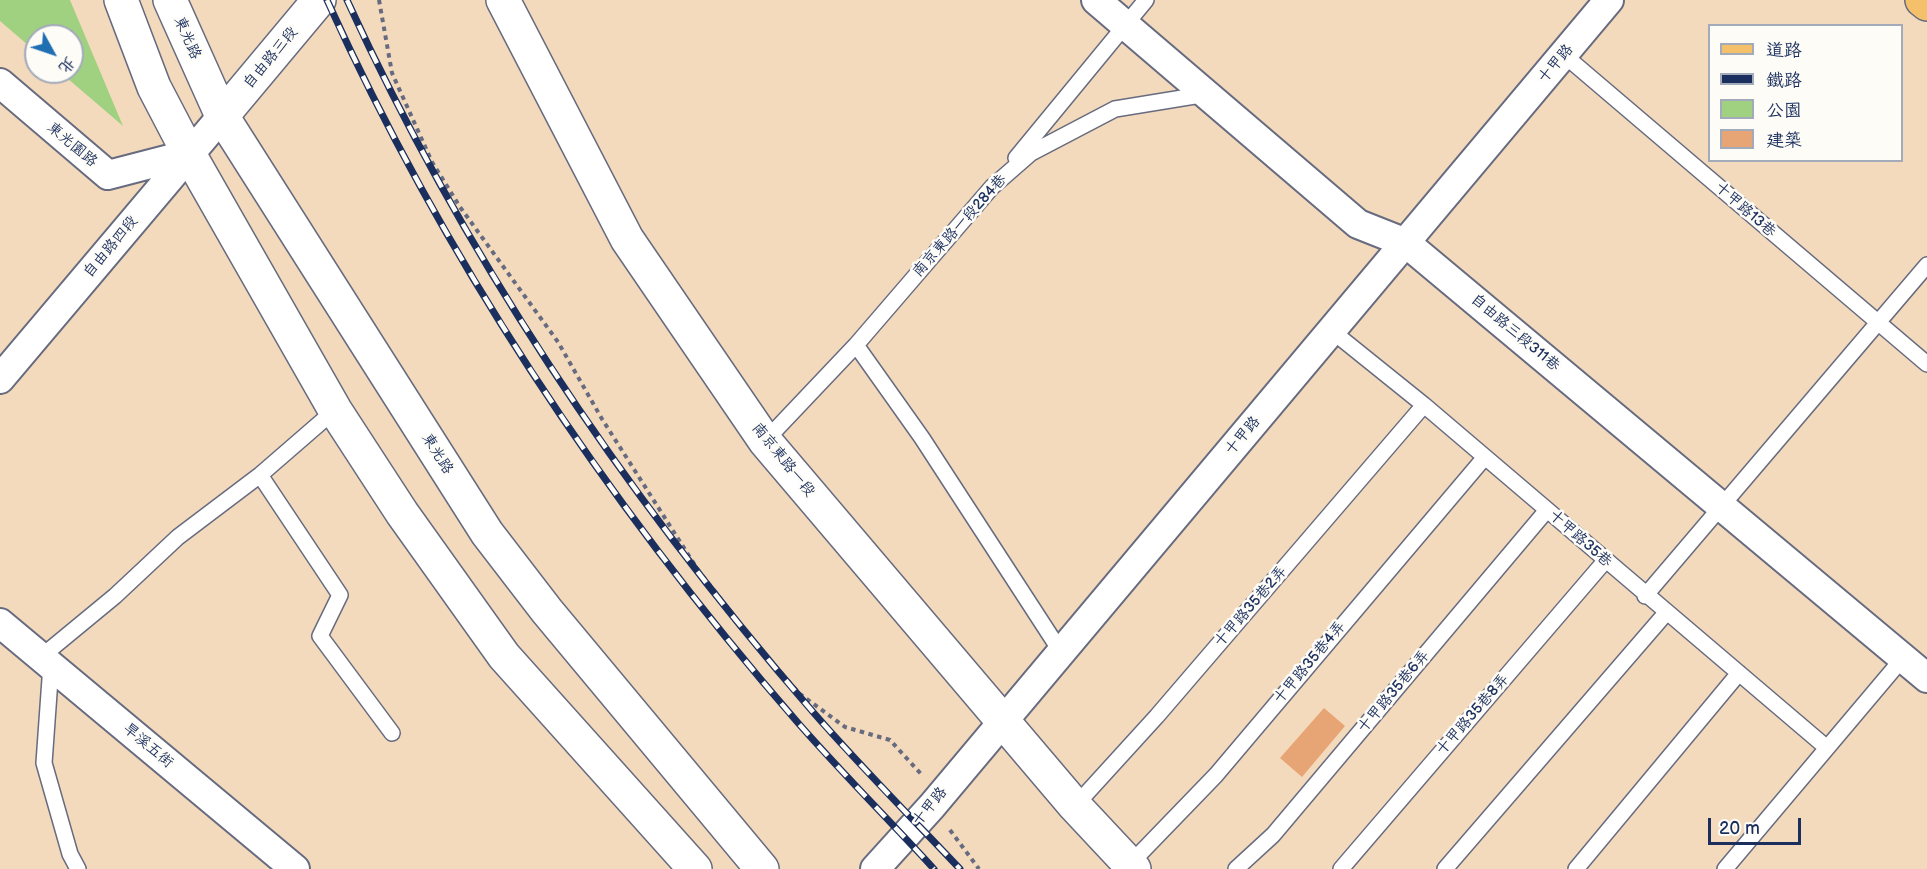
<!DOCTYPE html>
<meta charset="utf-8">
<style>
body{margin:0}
#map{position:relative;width:1927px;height:869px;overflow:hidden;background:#f4dabc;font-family:"Balsamiq Sans","LXGW WenKai TC",sans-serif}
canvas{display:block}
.legend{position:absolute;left:1708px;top:24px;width:195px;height:138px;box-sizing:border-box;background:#fdfcf7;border:2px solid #a3aaba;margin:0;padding:8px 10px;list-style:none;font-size:18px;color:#1b2f5e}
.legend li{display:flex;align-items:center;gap:12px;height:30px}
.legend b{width:30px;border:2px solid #a3aaba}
.north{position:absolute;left:24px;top:24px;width:60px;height:60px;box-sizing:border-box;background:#fdfcf7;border:2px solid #a3aaba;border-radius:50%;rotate:130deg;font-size:16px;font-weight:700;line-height:24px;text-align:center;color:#1b2f5e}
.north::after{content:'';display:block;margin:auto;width:21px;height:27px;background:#1f6fb2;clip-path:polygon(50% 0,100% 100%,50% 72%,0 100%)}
.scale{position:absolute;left:1708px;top:818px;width:93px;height:27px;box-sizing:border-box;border:3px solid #1b2f5e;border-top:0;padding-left:8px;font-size:18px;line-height:21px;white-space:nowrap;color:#1b2f5e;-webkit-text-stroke:4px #fdfcf7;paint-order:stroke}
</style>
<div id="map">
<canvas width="1927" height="869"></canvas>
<ul class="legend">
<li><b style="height:8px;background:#f4c16a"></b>道路</li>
<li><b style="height:8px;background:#1b2f5e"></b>鐵路</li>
<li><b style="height:16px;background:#a0d180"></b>公園</li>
<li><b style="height:16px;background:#e7a474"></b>建築</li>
</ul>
<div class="north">北</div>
<div class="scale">20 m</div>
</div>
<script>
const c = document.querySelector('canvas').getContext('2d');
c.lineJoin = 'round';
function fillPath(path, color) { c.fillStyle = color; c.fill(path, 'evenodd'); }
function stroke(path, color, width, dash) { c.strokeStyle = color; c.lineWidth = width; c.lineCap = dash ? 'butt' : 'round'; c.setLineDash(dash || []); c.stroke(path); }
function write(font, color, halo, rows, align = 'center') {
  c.font = font + ' "Balsamiq Sans","LXGW WenKai TC",sans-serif'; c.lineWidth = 5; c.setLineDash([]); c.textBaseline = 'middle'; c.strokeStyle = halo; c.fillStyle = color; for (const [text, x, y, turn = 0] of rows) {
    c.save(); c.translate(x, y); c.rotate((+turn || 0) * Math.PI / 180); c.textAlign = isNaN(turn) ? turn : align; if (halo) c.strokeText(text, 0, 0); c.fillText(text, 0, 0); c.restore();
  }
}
fillPath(new Path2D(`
 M0,0H70L123,126L60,72H72V36H36V52L0,21Z`), '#a0d180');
fillPath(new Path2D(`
 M1324,708L1345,726L1302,777L1280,758Z`), '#e7a474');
const service = new Path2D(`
 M1564,55L1927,364
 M1016,158L1146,0
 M1332,331L1424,405L1827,748
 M856,345L922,438L1061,652
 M765,441L856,345L992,187L1031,153L1115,109L1207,94
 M260,475L340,595L320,636L392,733
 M1645,596L1927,265
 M41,657L115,596L178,537L260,475L335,410
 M51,665L44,763L70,854L78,869
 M1075,806L1157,716L1424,405
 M1130,864L1216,775L1485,457
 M1236,869L1273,835L1547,510
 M1341,869L1605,561
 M1445,869L1666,613
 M1576,869L1739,673
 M1725,869L1903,658`);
const minor = new Path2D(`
 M1096,0L1358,224L1406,243L1927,678
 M0,83L108,175L189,154
 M0,379L222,116
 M0,623L295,869
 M875,869L932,806L1609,0`);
const tertiary = new Path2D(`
 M121,0L154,87L189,154L335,410L402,513L504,656L695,869
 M170,0L222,116L487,533L547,611L762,869
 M503,0L627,239L765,441L1075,806L1134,869
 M222,116L319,0`);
const primary = new Path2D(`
 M1922,0L1927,4`);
stroke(service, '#676b7f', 18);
stroke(minor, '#676b7f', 32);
stroke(tertiary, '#676b7f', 36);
stroke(primary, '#676b7f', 36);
stroke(new Path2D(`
 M379,0L392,73L432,162L460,207L558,342L602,419L698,570L767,658L800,694L845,727L890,740L921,774
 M950,830L979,869`), '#676b7f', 4, [4.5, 4.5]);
stroke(service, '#fff', 15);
stroke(minor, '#fff', 28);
stroke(tertiary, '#fff', 33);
stroke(primary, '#f4c16a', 33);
const rail = new Path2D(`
 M327,0C446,263 610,507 799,724C843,774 890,821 934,869
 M347,0C465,258 627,498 813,712C860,766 911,817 960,869`);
stroke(rail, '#1b2f5e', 7);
stroke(rail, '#fdfcf7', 4.5, [14]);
write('15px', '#1b2f5e', '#fdfcf7', [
 ["東光路",187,38,66],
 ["自由路三段",271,58,-50],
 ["十甲路",1556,64,-50],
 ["東光園路",72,145,40],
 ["十甲路13巷",1745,210,41],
 ["南京東路一段284巷",960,226,-48],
 ["自由路四段",111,247,-50],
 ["自由路三段311巷",1515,333,40],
 ["十甲路",1243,436,-50],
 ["東光路",437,454,58],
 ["南京東路一段",783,460,51],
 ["十甲路35巷",1580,539,41],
 ["十甲路35巷2弄",1251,607,-49],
 ["十甲路35巷4弄",1310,663,-50],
 ["十甲路35巷6弄",1394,692,-50],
 ["十甲路35巷8弄",1473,715,-49],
 ["旱溪五街",148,746,40],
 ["十甲路",930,807,-51]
]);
</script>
